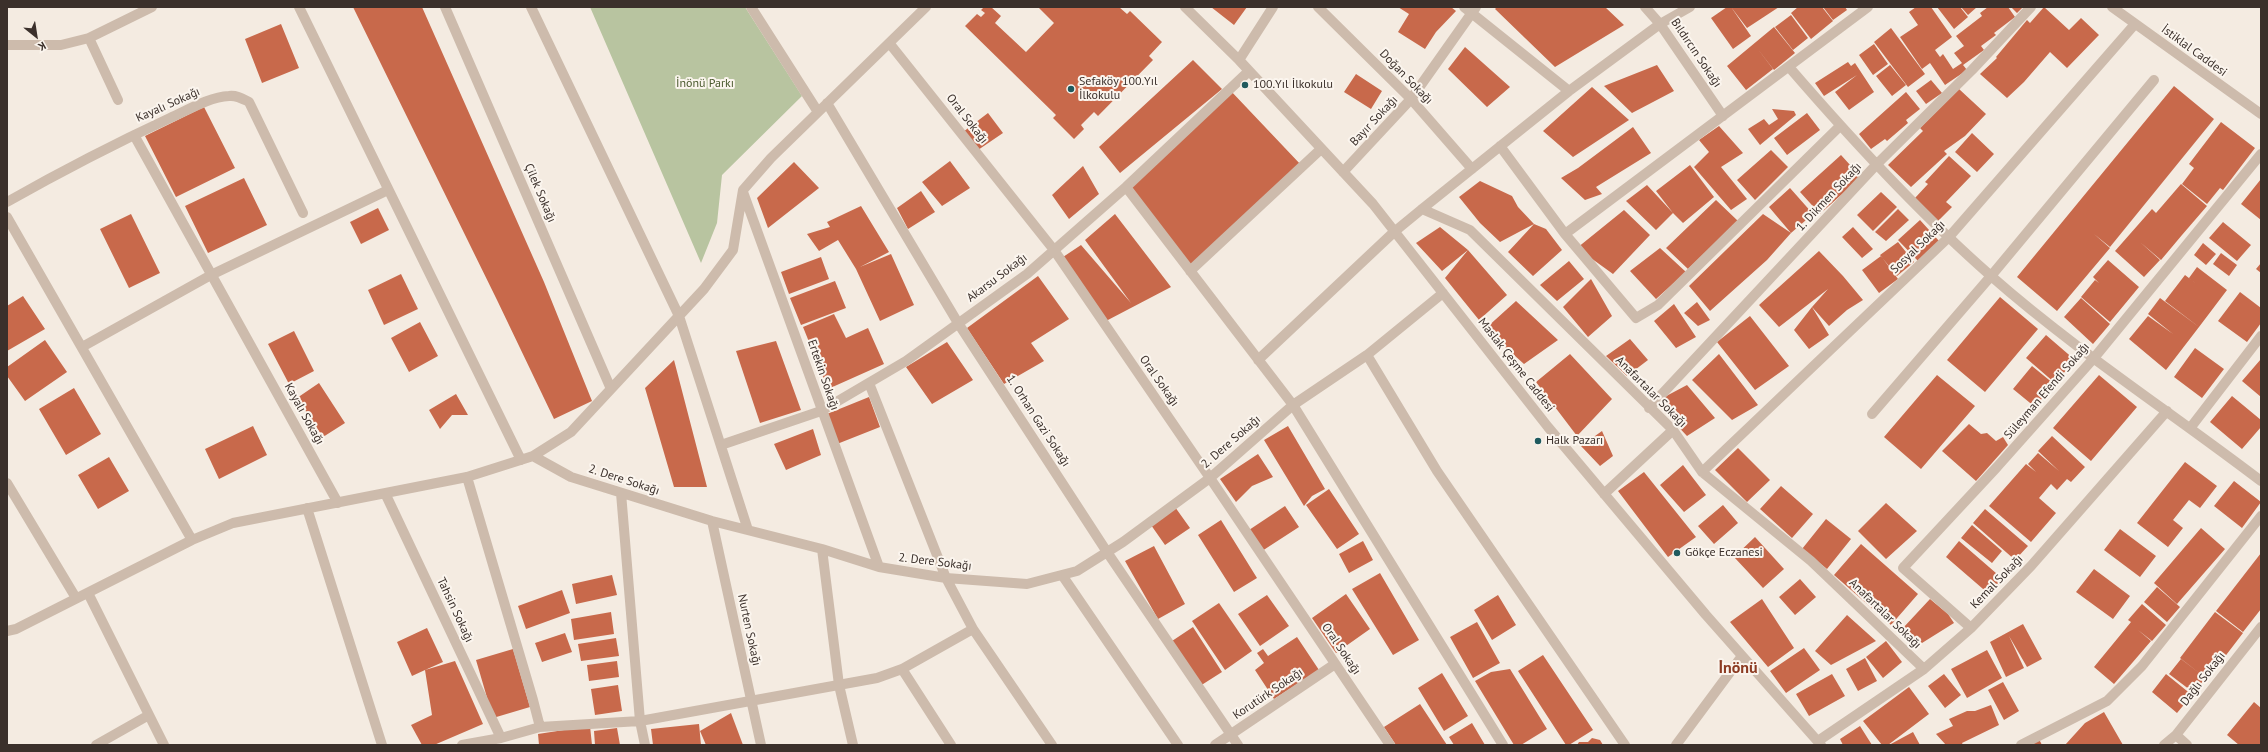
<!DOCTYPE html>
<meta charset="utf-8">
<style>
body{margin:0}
#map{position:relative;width:2268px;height:752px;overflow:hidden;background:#f4ebe1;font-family:"PT Sans",sans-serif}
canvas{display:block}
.frame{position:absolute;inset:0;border:8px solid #3b302b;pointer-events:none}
.north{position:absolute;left:16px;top:16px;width:40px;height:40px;-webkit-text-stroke:3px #fbf5ee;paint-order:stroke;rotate:150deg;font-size:11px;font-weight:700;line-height:16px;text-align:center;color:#3b302b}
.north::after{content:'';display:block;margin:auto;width:14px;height:18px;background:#3b302b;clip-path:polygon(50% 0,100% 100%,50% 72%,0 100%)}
</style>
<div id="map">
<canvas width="2268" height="752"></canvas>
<div class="frame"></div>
<div class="north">K</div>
</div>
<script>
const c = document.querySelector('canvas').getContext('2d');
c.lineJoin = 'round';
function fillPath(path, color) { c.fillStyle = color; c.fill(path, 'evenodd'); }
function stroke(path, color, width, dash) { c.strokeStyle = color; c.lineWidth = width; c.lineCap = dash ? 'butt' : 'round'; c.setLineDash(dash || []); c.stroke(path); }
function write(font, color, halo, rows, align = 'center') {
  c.font = font + ' "PT Sans",sans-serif'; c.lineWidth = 4; c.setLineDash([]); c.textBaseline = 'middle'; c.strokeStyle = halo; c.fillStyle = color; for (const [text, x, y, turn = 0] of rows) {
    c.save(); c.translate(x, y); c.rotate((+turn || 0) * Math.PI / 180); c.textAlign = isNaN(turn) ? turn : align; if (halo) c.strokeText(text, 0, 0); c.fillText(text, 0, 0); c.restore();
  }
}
fillPath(new Path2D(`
 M590,7H745L802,96L722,175L717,223L701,263Z`), '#b8c4a0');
fillPath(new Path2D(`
 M353,7H422L544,282L592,401L554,419L497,300Z
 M984,7H991L1001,16L995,23L1026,52L1054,23L1038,7H1119L1127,14L1130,11L1162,42L1149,56L1153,60L1098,116L1094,112L1081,125L1084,129L1074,139L1053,118L1056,115L965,26L977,14L981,17L985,13L981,10Z
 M1211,7H1247L1234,25Z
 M1398,7H1451L1456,11L1436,32L1425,49L1398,32L1409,14Z
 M1497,7H1605L1624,25L1555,67L1495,9Z
 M1727,7H1731L1751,36L1733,49L1711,18Z
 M1731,7H1779L1747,28Z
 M1798,7H1822L1833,21L1811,39L1791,13Z
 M1823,7H1845L1847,10L1833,20Z
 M1916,7H1931L1952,37L1935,50L1940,57L1943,54L1953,69L1962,63L1954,53L1964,46L1956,36L1982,16L1980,13L1988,7H2008L2015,17L1994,33L1996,35L1981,46L1984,50L1963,65L1967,70L1945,85L1930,63L1922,69L1900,37L1918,25L1909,12Z
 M1937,7H1960L1968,17L1954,29Z
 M1961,7H1977L1968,15Z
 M2011,7H2023L2017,13Z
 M2044,7L2069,30L2081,18L2099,35L2067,68L2050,52L2024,82L2007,98L1980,74L1997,58L1996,57L2027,20L2030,23Z
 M1791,15L1808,38L1793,50L1775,27Z
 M281,24L299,68L262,83L245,39Z
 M1774,27L1795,53L1774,70L1757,48L1773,69L1746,90L1727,66Z
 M1891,28L1925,74L1908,87L1874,42Z
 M1874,44L1888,64L1873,75L1859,55Z
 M1465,47L1510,87L1487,107L1448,69Z
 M1193,60L1222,89L1120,173L1099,147Z
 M1848,62L1851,66L1855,63L1874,92L1849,110L1835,92L1857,75L1824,96L1815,83Z
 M1657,65L1674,91L1632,113L1604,86Z
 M1890,65L1906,85L1892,96L1876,76Z
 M1356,74L1382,91L1371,109L1344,92Z
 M1931,80L1942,93L1926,104L1916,91Z
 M2174,86L2214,119L2110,247L2094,234L2110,248L2057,311L2017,277Z
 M1592,87L1629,120L1573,157L1543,131Z
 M1229,89L1302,166L1190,271L1126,187Z
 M1959,89L1986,114L1965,136L1944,151L1947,154L1911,187L1888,165L1923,131L1920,128Z
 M1906,92L1920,109L1906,120L1908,123L1887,141L1885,139L1871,149L1859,134Z
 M204,107L235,168L176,197L145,136Z
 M1772,109L1794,111L1796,115L1760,145L1748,129L1764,119L1769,125L1778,119Z
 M988,113L1003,133L978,150L963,132Z
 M1807,113L1820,130L1787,155L1774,138Z
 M2221,122L2255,148L2223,190L2220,188L2207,204L2182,184L2194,168L2189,164Z
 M1719,126L1743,153L1721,167L1747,199L1731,210L1694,167L1709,152L1699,140Z
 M1633,127L1651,153L1596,187L1602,194L1585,200L1561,178L1578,168Z
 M1972,133L1994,154L1977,172L1955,152Z
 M1771,150L1788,167L1755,200L1737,180Z
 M1841,155L1861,177L1820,214L1800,192Z
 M1949,156L1971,176L1946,202L1952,207L1938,221L1915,198L1928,184L1925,182Z
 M950,161L970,188L942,206L922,182Z
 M794,162L819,188L768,228L757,198Z
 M1690,165L1714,197L1683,223L1673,213L1656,230L1626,201L1647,185L1673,213L1656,191Z
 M1083,166L1099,194L1069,219L1052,195Z
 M244,178L267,225L208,253L185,206Z
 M2261,179V220L2241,204Z
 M1480,181L1512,196L1518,207L1534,224L1546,229L1562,250L1533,276L1508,252L1534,224L1500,242L1480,223L1459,197Z
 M2181,184L2207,206L2182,235L2178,231L2182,235L2161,260L2140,242L2160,260L2144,277L2115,251L2152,209L2156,213Z
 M1790,188L1813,214L1791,233L1769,207Z
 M921,191L935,212L908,229L897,208Z
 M1881,192L1897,207L1873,231L1857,215Z
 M1716,200L1738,221L1688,269L1666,248Z
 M861,206L889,252L860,267L891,254L914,305L880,321L856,269L838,240L819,251L807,234L830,227L827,222Z
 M378,208L389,230L361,244L350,222Z
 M1898,209L1909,220L1886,241L1875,232Z
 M1624,210L1650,235L1613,274L1577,248Z
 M131,214L160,273L129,288L100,229Z
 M1115,214L1171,287L1106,321L1060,259L1081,245L1131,303L1085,240Z
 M1763,214L1791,233L1767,260L1710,311L1689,286Z
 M1920,220L1939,241L1918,261L1898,240Z
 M2223,222L2251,245L2237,261L2209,238Z
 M1440,227L1468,250L1442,271L1416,243Z
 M1853,227L1873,249L1862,258L1842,237Z
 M1898,242L1914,262L1897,276L1880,255Z
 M2203,243L2216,254L2206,265L2194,255Z
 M1660,248L1686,272L1656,299L1630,271Z
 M1468,250L1507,295L1479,320L1445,278Z
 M1819,251L1843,276L1863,300L1847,310L1829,326L1812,307L1828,289L1779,327L1759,305Z
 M2221,253L2237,265L2229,276L2213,264Z
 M1881,256L1898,279L1879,293L1862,270Z
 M821,257L829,279L789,294L781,272Z
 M2108,260L2139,287L2110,322L2081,297L2095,280L2099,283L2093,277Z
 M1569,261L1584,279L1557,301L1540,285Z
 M2261,263V273L2256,269Z
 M2197,267L2227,290L2199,327L2165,301L2185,275L2202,288L2189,278Z
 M401,274L418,309L384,325L368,290Z
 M1038,276L1069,319L1031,343L1044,361L1004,384L967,328Z
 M1591,279L1612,316L1588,337L1563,307Z
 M835,281L846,308L801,325L790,298Z
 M2240,292L2261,308V323L2247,342L2218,321Z
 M23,296L45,329L7,351V306Z
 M2000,297L2038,329L1985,392L1947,360Z
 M2081,298L2110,324L2093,344L2064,317Z
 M2160,298L2199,327L2166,370L2129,339L2148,316L2173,334L2148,314Z
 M1516,301L1558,340L1524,364L1485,329Z
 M1697,302L1710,320L1698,326L1684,313Z
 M1674,304L1696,337L1676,348L1654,321Z
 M1812,307L1829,335L1809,349L1794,330Z
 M834,314L846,338L868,328L884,364L828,389L803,327Z
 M1750,316L1789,366L1755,390L1717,342Z
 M420,322L438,356L409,372L391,338Z
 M294,331L314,371L289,384L268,344Z
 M2046,335L2075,360L2055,383L2026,358Z
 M1630,339L1648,360L1627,376L1606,356Z
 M45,340L67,372L25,401L7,376V367Z
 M776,341L801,410L760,423L736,351Z
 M947,342L973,380L932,404L906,367Z
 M2195,348L2224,369L2202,398L2174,377Z
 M1570,354L1612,399L1577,436L1536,382Z
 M1719,354L1758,405L1732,420L1692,380Z
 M2261,359V397L2242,381Z
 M674,360L707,487H674L645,388Z
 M2032,366L2054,384L2035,407L2013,389Z
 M1937,375L1975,406L1921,469L1884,437Z
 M2099,375L2137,407L2091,461L2053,428Z
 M319,383L345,423L323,437L297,398Z
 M1687,385L1715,418L1687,436L1655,402Z
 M74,388L101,434L66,455L39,409Z
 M456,394L468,415H452L440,429L429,410Z
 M2232,396L2261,420V427L2242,449L2210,422Z
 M869,397L880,427L837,444L827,414Z
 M1969,424L1981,434L1987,433L1996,441L2003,437L2008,445L1976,481L1942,451Z
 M253,426L267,455L219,479L205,449Z
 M1288,426L1325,489L1312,496L1304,506L1264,440Z
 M813,429L821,455L786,470L774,444Z
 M1602,431L1613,456L1600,466L1581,446Z
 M2052,436L2085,467L2071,482L2067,479L2057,490L2051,484L2039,498L2056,513L2031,542L1989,506L2026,464L2036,472L2028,464L2038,453L2059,471L2038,451Z
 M1738,448L1770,480L1747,502L1715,470Z
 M1258,454L1273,477L1252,486L1236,502L1220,479Z
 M109,457L129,491L98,509L78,475Z
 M2185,462L2217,486L2200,508L2189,500L2173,520L2183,528L2168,547L2137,523Z
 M1683,465L1706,495L1684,512L1660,485Z
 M1644,472L1696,537L1668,557L1618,491Z
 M2234,481L2261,502L2242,528L2214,506Z
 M1781,486L1813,514L1792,538L1760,509Z
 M1329,489L1359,534L1337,549L1306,505Z
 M1886,503L1917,531L1886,559L1858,531Z
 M1723,505L1738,523L1714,544L1698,526Z
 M1285,506L1299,527L1262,551L1249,530Z
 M1175,507L1190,528L1165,545L1151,525Z
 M1985,509L2028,546L2015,560L1973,523Z
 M1826,519L1851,539L1827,569L1802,549Z
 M1221,520L1257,578L1234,592L1198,535Z
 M1972,525L2002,551L1992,563L1961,538Z
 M2201,528L2225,549L2177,604L2154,583Z
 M2120,529L2156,556L2140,577L2104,550Z
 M1755,537L1784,569L1763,588L1734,557Z
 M1363,541L1373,560L1349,573L1339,554Z
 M1959,541L2004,580L1990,595L1946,557Z
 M1861,544L1918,594L1891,625L1834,575Z
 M1154,546L1185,604L1158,619L1125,561Z
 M2261,553V609L2243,632L2216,611Z
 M2094,569L2130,596L2113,619L2076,592Z
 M1380,573L1419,640L1393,655L1352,589Z
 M612,575L617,595L576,604L572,584Z
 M1800,579L1816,597L1795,615L1779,597Z
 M2157,587L2180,607L2167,622L2144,602Z
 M562,590L570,613L526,629L518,606Z
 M1346,594L1370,629L1336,653L1312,618Z
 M1267,595L1289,626L1260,646L1238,614Z
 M1498,595L1516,625L1492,640L1474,610Z
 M1762,599L1794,648L1768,667L1730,622Z
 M1930,599L1948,614L1954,623L1922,643L1903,628Z
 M1219,603L1252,651L1225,670L1192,621Z
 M2142,604L2166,625L2152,641L2138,630L2151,641L2114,684L2094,667L2131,622L2128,620Z
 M611,612L614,634L574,640L571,619Z
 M2215,612L2243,633L2207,680L2205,678L2194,693L2169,674L2181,659L2202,675L2180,658Z
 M1847,615L1876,641L1831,665L1815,651Z
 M1477,622L1500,663L1473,678L1450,637Z
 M2023,624L2042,659L2027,667L2009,636L2024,668L2006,677L1990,642Z
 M1193,627L1222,672L1200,686L1172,641Z
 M427,628L443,662L425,670L455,661L483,724L434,745H422L411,725L432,715L425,670L412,676L397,642Z
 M565,633L572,652L542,662L535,643Z
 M1297,637L1319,670L1274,699L1255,670L1264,663L1257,653L1263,649L1268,656Z
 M616,638L619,656L581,661L578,644Z
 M1886,641L1902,662L1883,678L1866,657Z
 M1804,648L1820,670L1786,693L1770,671Z
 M513,649L530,707L493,718L476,660Z
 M1987,650L2002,678L1967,698L1951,669Z
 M1543,655L1593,730L1569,745H1566L1518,671Z
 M1865,658L1877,681L1858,691L1846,669Z
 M617,661L619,677L589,681L587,665Z
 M1510,669L1547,729L1521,745H1514L1475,681L1491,672Z
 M1442,673L1468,716L1444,731L1418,688Z
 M1832,674L1845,696L1809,716L1796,694Z
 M1944,674L1961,695L1945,708L1928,686Z
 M2166,674L2192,695L2177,713L2152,692Z
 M2003,682L2019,711L2004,720L1988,690Z
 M618,685L622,711L595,715L591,689Z
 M1909,687L1929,714L1888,745H1882L1863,721Z
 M2254,702L2261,708V745H2239L2227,735Z
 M1420,704L1447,745H1396L1384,727Z
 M1991,705L1999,725L1962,743L1963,745H1946L1936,734L1953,726L1949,719L1967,711H1975Z
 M2104,712L2123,745H2065L2085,723Z
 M731,713L743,745H706L700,731Z
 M1472,723L1485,745H1454L1449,737Z
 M699,724L701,745H653L651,729Z
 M590,726L592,745H539L538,734Z
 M1860,726L1872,745H1843L1840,739Z
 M617,728L620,745H595L594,731Z
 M1913,732L1920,745H1889Z
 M1592,738L1600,740L1603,745H1577L1579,742H1588Z
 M2039,739L2042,745H2027Z`), '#c8694b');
stroke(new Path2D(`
 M299,7L521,460
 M445,7L611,389
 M531,7L679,316L748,530
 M751,7L818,112
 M1185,7L1239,60L1373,204L1548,427L1706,615L1821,745
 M1318,7L1411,99L1472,169
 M1464,7L1569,91
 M1645,7L1660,24L1723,116
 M2112,7L2261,114
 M89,38L118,100
 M890,44L1054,250L1210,478L1390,745
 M7,45H61L89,38L152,7
 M1239,60L1273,7
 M1789,67C1852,140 1918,212 1991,276C2075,350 2172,413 2261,481
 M827,103L958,323L1107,552L1238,745
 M134,135L338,503
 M1500,146L1565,234L1636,318L1658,305L1840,126
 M1343,172L1411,99L1476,7
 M1126,187L1293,405L1503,745
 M743,192L879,567
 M7,202C60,172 114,144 170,118C188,110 209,97 229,96C237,95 243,99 249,102L303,213
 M1422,209L1470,230L1673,430L1702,472L1811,561L1924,669
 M7,217L192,540
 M1565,234L1868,7
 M1190,271L1321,149
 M82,347L211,275L388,190
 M1367,355L1437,471L1625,745
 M1258,360L1394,232L1422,209L1569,91L1660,24L1690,7
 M869,383L946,578L973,629L1052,745
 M1649,408L1876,165L1972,70L2031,7
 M1872,414L1991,276L2154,80
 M2191,427L2261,336
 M721,445L821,411L906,361L1027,274L1126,187L1249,71
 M533,456L571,477L712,521L822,549L879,567L946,578L1027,584L1077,571L1123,542L1210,478L1293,405L1367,355L1443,293
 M1702,472L1949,237L2135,24
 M467,477L533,700L540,727
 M7,483L76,598
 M385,493L501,738
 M621,493L640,721L645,745
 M1604,494L1673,430
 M307,508L382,745
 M712,521L761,745
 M822,549L839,685L853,745
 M1062,575L1178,745
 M88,593L164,745
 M1971,628L1903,568L1997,467L2094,358L2261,154
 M7,631L16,629L192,540L233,523L467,477L533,456L571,432L704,289L733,250L743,190L771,158L926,7
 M902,669L951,745
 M2176,735L2187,745
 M1818,741L1924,669L1971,628L2031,566L2167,411
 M96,745L149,715
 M462,745L501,738L540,727L640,721L877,678L902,669L973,629
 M1215,745L1335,664
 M1676,745L1742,656
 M2021,745L2107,701L2142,666L2261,516
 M2164,745L2176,735L2261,627`), '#cdbbac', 10);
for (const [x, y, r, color] of [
 [1245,85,4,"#1f5a5e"],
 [1071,89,4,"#1f5a5e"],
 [1538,441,4,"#1f5a5e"],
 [1677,553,4,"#1f5a5e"]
]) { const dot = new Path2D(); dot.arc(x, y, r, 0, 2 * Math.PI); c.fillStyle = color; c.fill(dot); stroke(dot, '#fbf5ee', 1.5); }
write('12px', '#3b302b', '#fbf5ee', [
 ["İstiklal Caddesi",2194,51,36],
 ["Bıldırcın Sokağı",1696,53,56],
 ["Doğan Sokağı",1406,77,46],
 ["Kayalı Sokağı",168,105,-24],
 ["Oral Sokağı",967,119,52],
 ["Bayır Sokağı",1374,121,-47],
 ["Çilek Sokağı",540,193,67],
 ["1. Dikmen Sokağı",1829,197,-47],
 ["Sosyal Sokağı",1918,247,-44],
 ["Akarsu Sokağı",997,278,-37],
 ["Maslak Çeşme Caddesi",1516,365,52],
 ["Ertekin Sokağı",823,375,71],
 ["Oral Sokağı",1159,381,55],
 ["Süleyman Efendi Sokağı",2047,391,-49],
 ["Anafartalar Sokağı",1651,392,45],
 ["Kayalı Sokağı",304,414,61],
 ["1. Orhan Gazi Sokağı",1038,421,57],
 ["2. Dere Sokağı",1231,442,-41],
 ["2. Dere Sokağı",624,480,18],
 ["2. Dere Sokağı",935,562,7],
 ["Kemal Sokağı",1997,582,-46],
 ["Tahsin Sokağı",455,610,65],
 ["Anafartalar Sokağı",1885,614,44],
 ["Nurten Sokağı",749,630,78],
 ["Oral Sokağı",1341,649,56],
 ["Dağlı Sokağı",2203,679,-52],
 ["Korutürk Sokağı",1268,694,-34]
]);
write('12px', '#3b302b', '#fbf5ee', [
 ["Sefaköy 100.Yıl",1079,82],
 ["İlkokulu",1079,96],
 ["100.Yıl İlkokulu",1253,85],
 ["Halk Pazarı",1546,441],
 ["Gökçe Eczanesi",1685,553]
], 'left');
write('12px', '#4a5a2e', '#fbf5ee', [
 ["İnönü Parkı",705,84]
]);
write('bold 16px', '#8c3b22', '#fbf5ee', [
 ["İnönü",1738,668]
]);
</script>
